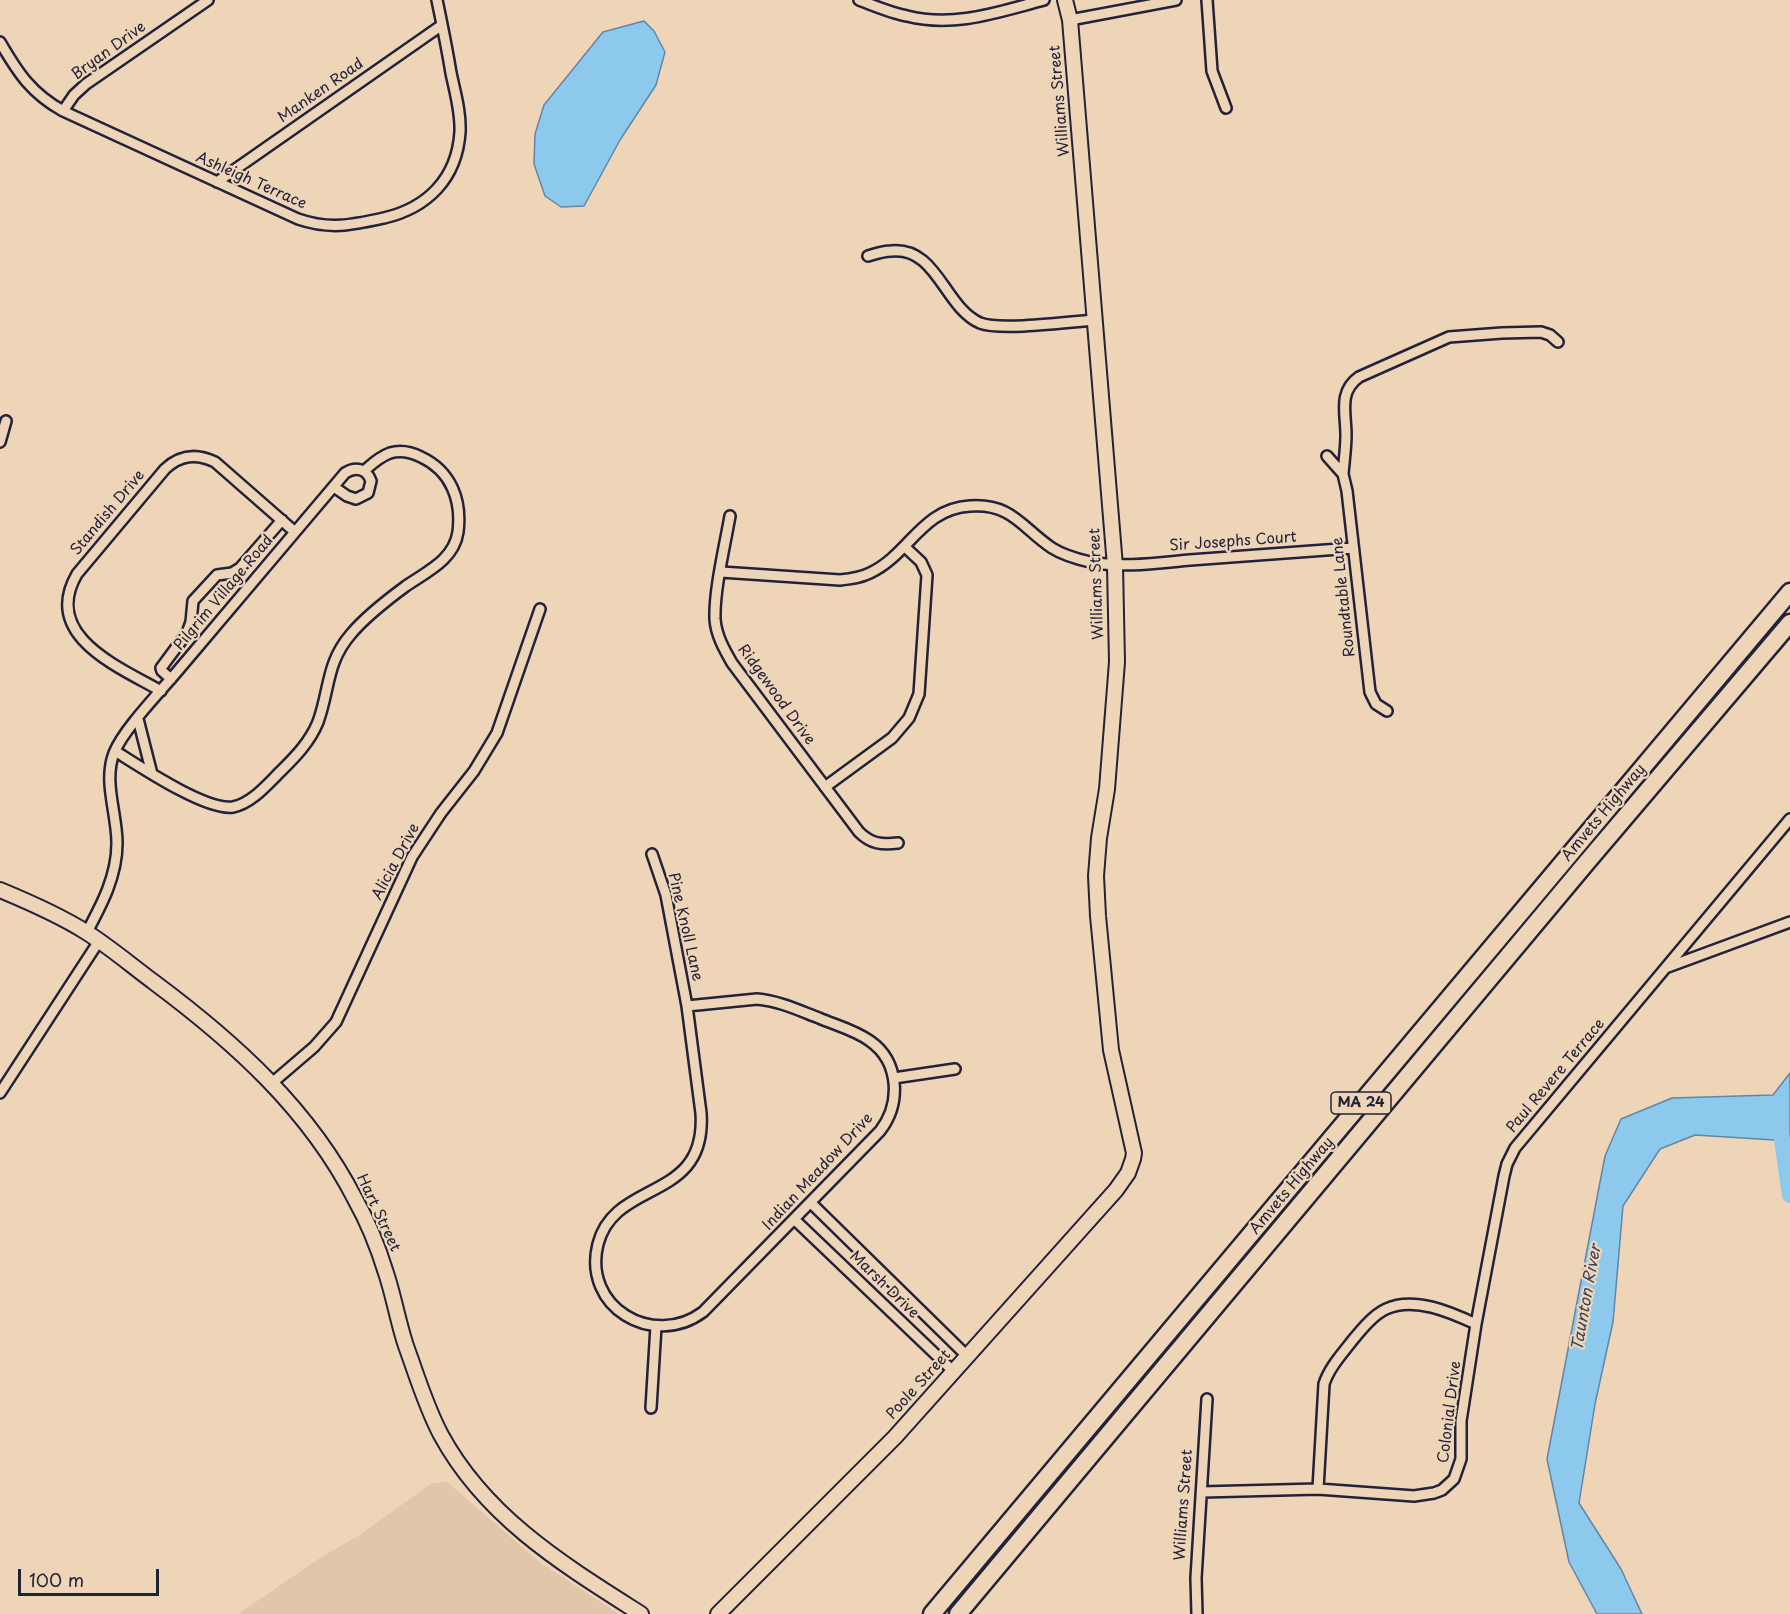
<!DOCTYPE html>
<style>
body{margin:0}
#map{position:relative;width:1790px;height:1614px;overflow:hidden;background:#efd5b7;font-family:"Playpen Sans",sans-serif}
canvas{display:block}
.scale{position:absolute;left:18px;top:1569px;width:141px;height:27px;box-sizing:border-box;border:3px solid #22223b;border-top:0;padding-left:8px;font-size:18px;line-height:21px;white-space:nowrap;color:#22223b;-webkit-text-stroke:4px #efd5b7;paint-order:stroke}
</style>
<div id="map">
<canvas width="1790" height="1614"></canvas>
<div class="scale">100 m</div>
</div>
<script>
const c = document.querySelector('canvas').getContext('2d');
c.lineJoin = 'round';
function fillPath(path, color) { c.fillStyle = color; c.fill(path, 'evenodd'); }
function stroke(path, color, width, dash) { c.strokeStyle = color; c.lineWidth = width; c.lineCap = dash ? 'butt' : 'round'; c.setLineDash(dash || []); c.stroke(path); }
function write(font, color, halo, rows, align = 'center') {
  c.font = font + ' "Playpen Sans",sans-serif'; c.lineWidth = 4.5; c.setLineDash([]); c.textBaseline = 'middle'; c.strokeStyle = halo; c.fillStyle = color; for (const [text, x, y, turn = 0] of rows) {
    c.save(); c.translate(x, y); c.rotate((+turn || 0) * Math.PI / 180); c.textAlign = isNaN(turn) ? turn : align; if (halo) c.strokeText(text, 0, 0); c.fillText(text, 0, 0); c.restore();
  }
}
fillPath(new Path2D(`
 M447,1482L541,1563L619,1614H238L323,1556L358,1536L432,1483Z`), '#e2c6aa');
const water = new Path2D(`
 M644,21L654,31L665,52L656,85L620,140L584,206L561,207L545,196L534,164L535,134L544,105L603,32Z
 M1790,1073V1141L1695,1135L1660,1149L1623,1206L1613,1322L1595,1404L1579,1503L1621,1569L1642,1614H1597L1569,1562L1547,1459L1605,1156L1621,1119L1672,1098L1773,1095Z`);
fillPath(water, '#8cc9ed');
stroke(water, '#6286a6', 1.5);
stroke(new Path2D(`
 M1779,1119L1790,1195`), '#8cc9ed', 16);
const street = new Path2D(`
 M859,0C875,6 891,13 907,16C954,28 998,12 1044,0
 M1207,0L1212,71L1226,108
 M1070,20L1176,0
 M0,42C18,73 31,93 63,111L298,219C330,230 352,225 384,218C427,208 457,179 460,132C461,112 455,92 451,73C447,48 442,24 437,0
 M63,111L74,95L86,84L208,0
 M217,182L442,25
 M868,256C875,254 883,251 891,251C937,246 944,307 980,323C1000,331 1070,322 1095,320
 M0,442L6,421
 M1327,456L1343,474L1347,491L1370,692L1376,704L1387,711
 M1343,474C1344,461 1346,448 1346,435C1346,413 1338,392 1359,377L1449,337L1502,333L1541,332L1550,335L1558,342
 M730,516C725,545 714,590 715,619C716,635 724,649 732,663L859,832C871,844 882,845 898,843
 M721,572L840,580C850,579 860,578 870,573C910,554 921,509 970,506C1012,503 1022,528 1052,548C1063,555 1077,559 1090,562C1123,568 1157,563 1190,560C1244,556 1299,552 1353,548
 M171,679L162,671L161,668L187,633L191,622L193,601L217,575L232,573L240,568L282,520
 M161,691C119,667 41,636 77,574L165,469C180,455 196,453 215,462L295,532
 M138,719L152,774
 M115,751C139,766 206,811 233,807C250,804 265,787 277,775C293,759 309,744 318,722C330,689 326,663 351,634C366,616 387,600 406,586C426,572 454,560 458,532C462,500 451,471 421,457C411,452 400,450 390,453C379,457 372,464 364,471
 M825,787L892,738L909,718L919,694L927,575L921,562L905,547
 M652,854L666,895L687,1006
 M87,932C102,904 117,876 117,843C117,813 103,782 114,753C124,728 163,689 181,667C236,602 290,538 345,473C356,466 367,469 371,481L368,493L356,499L347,496L334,487
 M1668,967L1790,922
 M757,999C779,1001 798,1010 819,1018C835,1025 855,1030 870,1041C900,1062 901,1104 880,1131L703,1312C653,1349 582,1307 598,1244C615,1178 707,1203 701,1113L687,1006Z
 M894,1078L955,1069
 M272,1083L314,1047L336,1022L412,857L441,813L474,771L497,733L540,609
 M0,1093L99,941
 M811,1203L967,1356
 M795,1220L953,1371
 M1476,1324L1504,1176L1507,1164L1515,1148L1790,819
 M651,1408L656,1326
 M1202,1492L1318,1489L1414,1496L1434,1493L1442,1490L1454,1479L1461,1459V1421L1476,1324C1450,1312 1414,1296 1386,1309C1373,1315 1361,1330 1352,1341C1342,1354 1329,1368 1324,1384L1318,1489
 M1197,1614L1196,1578L1207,1399`);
const secondary = new Path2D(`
 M0,890C29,902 59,915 86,932C110,947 132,966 155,983C234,1042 309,1109 355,1199C368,1222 378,1247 386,1273C394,1297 398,1322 406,1346C417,1376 426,1407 441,1435C486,1518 564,1565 641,1614
 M718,1614L895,1437L1116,1190L1128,1173L1133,1159L1134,1153L1111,1050L1098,916L1096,876L1099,838L1107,789L1117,662L1115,566L1070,20L1065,0`);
const highway = new Path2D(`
 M932,1614L1790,592
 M958,1614L1587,862L1790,623`);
stroke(street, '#22223b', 14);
stroke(secondary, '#22223b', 18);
stroke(highway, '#22223b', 21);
stroke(street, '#efd5b7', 9);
stroke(secondary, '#efd5b7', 14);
stroke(highway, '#efd5b7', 16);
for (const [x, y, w] of [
 [1361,1103,60]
]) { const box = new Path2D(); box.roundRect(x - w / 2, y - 11, w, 22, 4.5); c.fillStyle = '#efd5b7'; c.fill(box); stroke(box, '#22223b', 1.5); }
write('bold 14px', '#22223b', null, [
 ["MA 24",1361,1103]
]);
write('15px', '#22223b', '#efd5b7', [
 ["Bryan Drive",109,51,-36],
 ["Manken Road",321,91,-35],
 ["Williams Street",1060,101,-95],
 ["Ashleigh Terrace",251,181,24],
 ["Standish Drive",108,513,-50],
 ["Sir Josephs Court",1233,542,-4],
 ["Williams Street",1097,584,-92],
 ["Pilgrim Village Road",224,593,-50],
 ["Roundtable Lane",1344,597,-96],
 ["Ridgewood Drive",776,695,54],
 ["Amvets Highway",1604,813,-50],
 ["Alicia Drive",396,862,-62],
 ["Pine Knoll Lane",685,927,77],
 ["Paul Revere Terrace",1556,1076,-50],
 ["Indian Meadow Drive",818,1172,-47],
 ["Amvets Highway",1292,1186,-50],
 ["Hart Street",378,1213,65],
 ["Marsh Drive",884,1285,44],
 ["Poole Street",919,1385,-48],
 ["Colonial Drive",1450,1412,-83],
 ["Williams Street",1184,1505,-86]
]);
write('italic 16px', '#37435f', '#efd5b7', [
 ["Taunton River",1587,1298,-80]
]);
</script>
